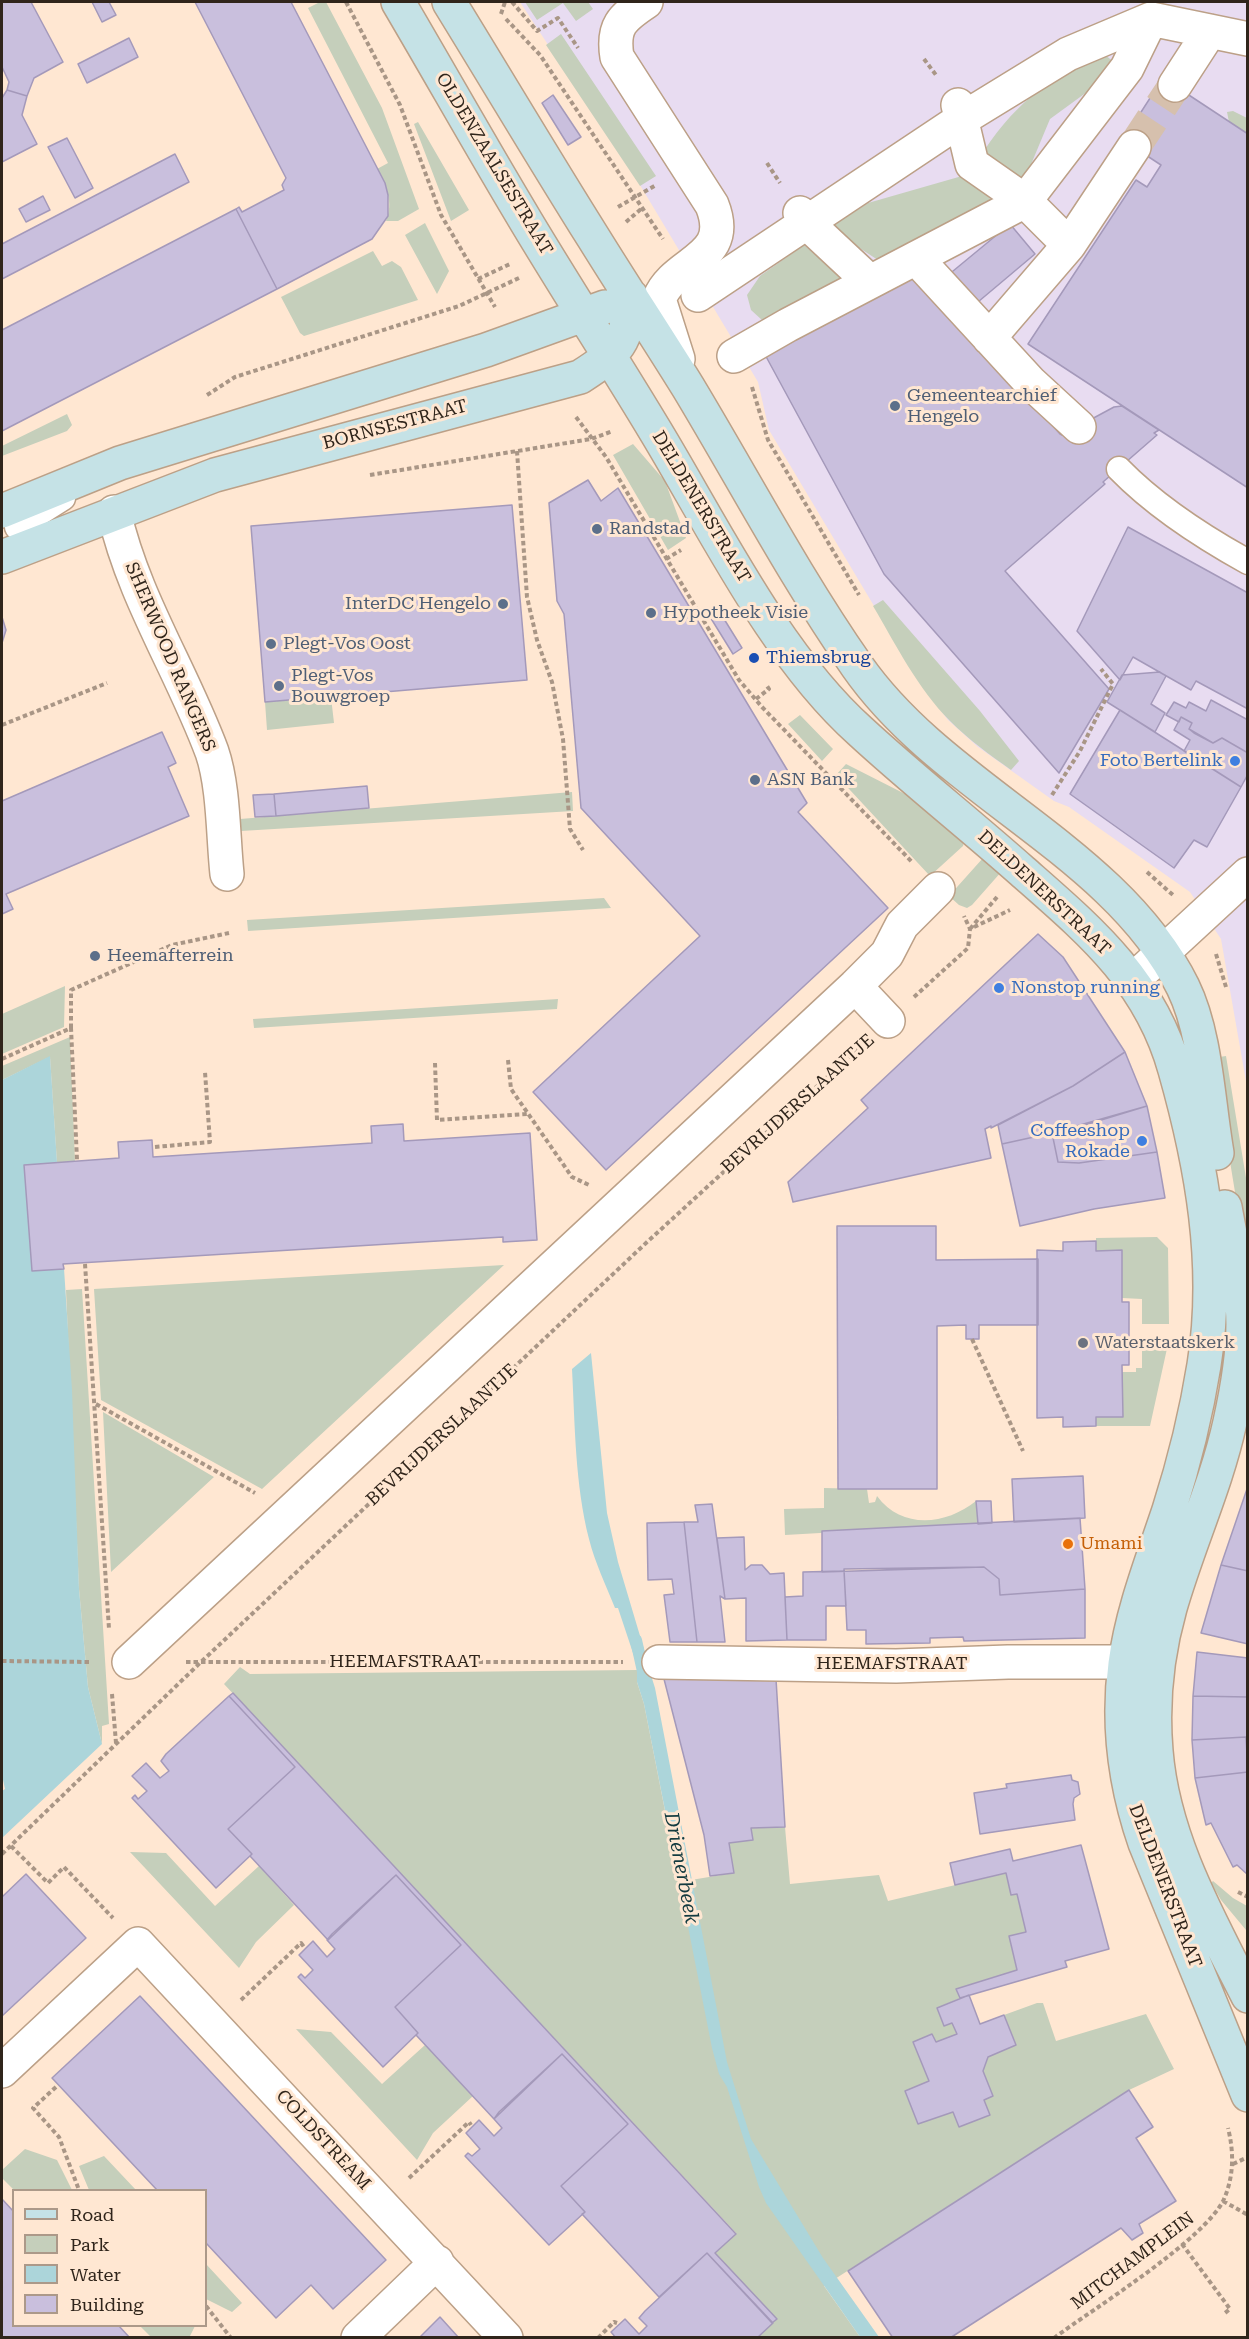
<!DOCTYPE html>
<style>
body{margin:0}
#map{position:relative;width:1249px;height:2339px;overflow:hidden;background:#ffe7d2;font-family:"Roboto Serif",serif}
canvas{display:block}
.frame{position:absolute;inset:0;border:3px solid #30251b;pointer-events:none}
.legend{position:absolute;left:12px;top:2189px;width:195px;height:138px;box-sizing:border-box;background:#ffe7d2;border:2px solid #ac9989;margin:0;padding:8px 10px;list-style:none;font-size:18px;color:#30251b}
.legend li{display:flex;align-items:center;gap:12px;height:30px}
.legend b{width:30px;border:2px solid #ac9989}
</style>
<div id="map">
<canvas width="1249" height="2339"></canvas>
<div class="frame"></div>
<ul class="legend">
<li><b style="height:8px;background:#c5e2e6"></b>Road</li>
<li><b style="height:16px;background:#c5cfbb"></b>Park</li>
<li><b style="height:16px;background:#acd5da"></b>Water</li>
<li><b style="height:16px;background:#c9bfdd"></b>Building</li>
</ul>
</div>
<script>
const c = document.querySelector('canvas').getContext('2d');
c.lineJoin = 'round';
function fillPath(path, color) { c.fillStyle = color; c.fill(path, 'evenodd'); }
function stroke(path, color, width, dash) { c.strokeStyle = color; c.lineWidth = width; c.lineCap = dash ? 'butt' : 'round'; c.setLineDash(dash || []); c.stroke(path); }
function write(font, color, halo, rows, align = 'center') {
  c.font = font + ' "Roboto Serif",serif'; c.lineWidth = 6; c.setLineDash([]); c.textBaseline = 'middle'; c.strokeStyle = halo; c.fillStyle = color; for (const [text, x, y, turn = 0] of rows) {
    c.save(); c.translate(x, y); c.rotate((+turn || 0) * Math.PI / 180); c.textAlign = isNaN(turn) ? turn : align; if (halo) c.strokeText(text, 0, 0); c.fillText(text, 0, 0); c.restore();
  }
}
fillPath(new Path2D(`
 M520,2H1247V1087L1221,939L1190,892L1069,807L1054,801L978,747L948,720L920,683L769,430L758,382L640,185Z`), '#e8dcf1');
fillPath(new Path2D(`
 M320,2H326L382,108L419,209L398,221H386C394,202 386,186 377,169L388,163L308,8Z
 M525,2H588L593,9L576,21L563,3L537,20Z
 M561,34L656,176L640,186L546,45Z
 M1105,55L1114,62L1113,73L1050,119L1027,174L1017,185L978,160C1012,106 1045,79 1105,55Z
 M1233,111L1247,118V134L1229,122L1227,112Z
 M418,122L469,210L451,221L414,124Z
 M969,174L992,201L881,262L829,228L868,203Z
 M425,223L449,271L437,294L405,235Z
 M804,245L845,281L780,317L762,320L751,310L747,295L760,276Z
 M373,251L382,266L392,261L401,267L418,300L304,336L300,333L281,297Z
 M67,414L72,425L67,431L2,456V446Z
 M633,444L665,481L686,538L668,550L613,455Z
 M883,600L980,711L1019,761L1011,770C990,755 969,740 950,721C918,689 896,645 873,606Z
 M331,697L334,723L267,730L265,702Z
 M800,715L833,749L822,761L788,724Z
 M846,764L915,799L964,842L963,846L930,876L836,775Z
 M572,792L573,811L241,831L240,819Z
 M983,858L1002,871L972,905L967,908L959,905L949,896Z
 M604,898L611,908L248,931L247,920Z
 M65,986L64,1027L2,1054V1014Z
 M558,999L557,1009L254,1028L253,1019Z
 M70,1037L75,1162L57,1163L50,1057L2,1080V1066Z
 M1226,1056L1247,1184V1253H1245L1213,1058Z
 M1157,1237L1168,1248L1169,1324H1142V1299L1122,1298V1250L1096,1251V1238Z
 M504,1265L262,1489L101,1400L94,1289Z
 M82,1289L109,1724L102,1726V1744L88,1687L79,1589L66,1290Z
 M1142,1344H1168L1150,1426H1096V1417H1123L1122,1372H1136V1368H1142Z
 M103,1412L214,1477L111,1572Z
 M824,1488L867,1489L869,1503L875,1502L877,1496C902,1530 946,1525 976,1501L978,1524L785,1535L784,1509L824,1508Z
 M240,1667L250,1674L637,1670V1682L644,1704L679,1882L733,1873L729,1843L752,1840L751,1828L785,1827L790,1884L879,1875L888,1901L1006,1873L1011,1895L1017,1894L1026,1932L1009,1936L1017,1970L956,1989L960,1998L937,2008L944,2026L952,2023L957,2034L936,2042L932,2034L913,2042L929,2081L905,2091L918,2124L953,2112L959,2127L989,2115L984,2100L993,2096L983,2071L988,2057L1016,2045L1004,2015L1037,2003H1043L1056,2041L1146,2014L1174,2069L1129,2090L824,2286L860,2337H757L773,2323L715,2253L736,2233L224,1684Z
 M130,1852L166,1853L215,1906L259,1866L294,1905L256,1942L239,1968Z
 M1213,1881L1233,1898L1247,1906L1246,1930L1221,1900L1211,1883Z
 M296,2029L331,2032L382,2084L425,2045L473,2096L433,2133L417,2160Z
 M25,2149L57,2160L72,2190H14L2,2178V2170Z
 M104,2156L136,2190H89L79,2166Z
 M206,2264L242,2303L232,2312L206,2299Z
 M140,2326H195L189,2338L151,2337Z`), '#c5cfbb');
fillPath(new Path2D(`
 M50,1056L72,1390L79,1589L88,1687L102,1744L2,1838V1791L5,1789L2,1775V1080Z
 M591,1353L607,1513L618,1562L646,1656H634L618,1608H615C606,1585 595,1563 589,1539C575,1484 575,1426 572,1369Z
 M637,1669H649L655,1688L727,2062L751,2139L823,2258L879,2337H860L766,2203L759,2187L727,2087L719,2074L712,2048L644,1704L637,1682Z`), '#acd5da');
stroke(new Path2D(`
 M636,1640L646,1685`), '#acd5da', 12);
const building = new Path2D(`
 M2,2H31L63,62L34,78L27,96L7,90L9,82L2,67Z
 M92,2H109L116,15L102,22Z
 M195,2H291L385,183L388,195V216L372,239L277,289L236,209L239,207L242,212L284,190L282,185L286,178Z
 M129,38L138,57L87,83L78,64Z
 M1163,78L1248,134V488L1028,344L1136,180L1147,187L1161,165L1123,140Z
 M7,90L27,96L22,115L37,144L2,162V98Z
 M553,95L581,137L568,145L542,103Z
 M67,138L93,188L75,198L48,147Z
 M175,154L189,182L2,279V244Z
 M43,196L50,210L26,222L19,209Z
 M236,209L277,289L2,431V330Z
 M1010,224L1035,254L972,307L947,276Z
 M914,268L1060,434L1062,435L1114,407L1122,406L1159,430L1154,433L1157,435L1103,482L1105,484L1005,571L1109,689L1059,773L884,574L763,351Z
 M588,480L601,501L618,488L807,803L798,812L888,908L606,1170L533,1092L700,936L581,808L564,614L557,601L549,503Z
 M512,505L527,680L265,702L251,526Z
 M1128,527L1248,593V709L1196,681L1191,690L1133,657L1120,680L1077,631Z
 M716,606L742,648L733,654L707,612Z
 M2,617L6,630L2,643Z
 M1160,672L1166,676L1151,704L1165,713L1155,732L1107,702L1122,675Z
 M1211,700L1248,720V753L1222,738L1213,743L1189,729L1192,723L1181,717L1179,722L1166,715L1174,702L1186,708L1189,702L1206,711Z
 M1120,710L1241,787L1207,847L1194,840L1174,868L1070,794Z
 M1181,717L1192,723L1189,729L1194,733L1213,743L1222,738L1248,753V774L1241,787L1184,751L1190,740L1174,730Z
 M162,732L176,763L168,767L189,816L6,894L13,909L2,914V801Z
 M367,786L369,808L276,816L274,794Z
 M274,794L276,816L255,817L253,795Z
 M1038,934L1063,957L1125,1052L1073,1086L991,1128V1126L985,1129L991,1158L793,1202L788,1182L868,1108L861,1100Z
 M1125,1052L1147,1106L1075,1128L1002,1144L998,1125L1073,1086Z
 M1147,1106L1157,1152L1079,1163L1058,1162L1052,1133Z
 M403,1124L404,1141L530,1133L537,1240L503,1242V1237L63,1264L64,1269L32,1271L24,1165L119,1158L118,1142L152,1140L153,1157L372,1143L371,1126Z
 M1052,1133L1058,1162L1079,1163L1157,1152L1165,1198L1094,1209L1020,1226L1002,1144Z
 M837,1226H936V1260L1038,1259V1325H979V1339H966V1325L937,1326V1489H838Z
 M1096,1241V1251L1122,1250V1302H1129V1365H1122L1123,1417H1096V1426L1063,1427V1417L1037,1418V1250L1063,1251V1242Z
 M1083,1476L1085,1518L1014,1522L1012,1479Z
 M1248,1486V1571L1221,1565Z
 M976,1501H991L992,1523L978,1524Z
 M712,1504L725,1599L720,1596L725,1642H697L684,1522H698L695,1505Z
 M1080,1518L1085,1589L1000,1595L999,1579L984,1567L822,1572V1531Z
 M684,1522L697,1642H670L664,1595L674,1594L672,1579L648,1580L647,1523Z
 M744,1537L745,1570L751,1565H762L770,1574L784,1573L787,1640L746,1641V1598L725,1599L717,1538Z
 M1221,1565L1248,1571V1644L1201,1633Z
 M984,1567L999,1579L1000,1595L1085,1589V1638L964,1641L963,1637L930,1638V1643L866,1644V1630H847L844,1569Z
 M844,1571L846,1606H826V1640H787L785,1597L803,1596V1572Z
 M1197,1652L1248,1658V1697L1193,1696Z
 M664,1679H776L785,1827L751,1828L753,1840L729,1843L734,1873L710,1876L704,1835Z
 M233,1693L736,2234L715,2253L777,2319L772,2323L707,2253L659,2297L582,2214L585,2212L561,2186L628,2124L562,2054L494,2119L416,2035L418,2033L395,2007L461,1945L396,1875L328,1940L250,1856L252,1854L228,1829L295,1767L229,1696Z
 M229,1696L295,1767L228,1829L252,1854L216,1888L132,1798L135,1795L138,1799L147,1791L132,1776L146,1763L160,1778L169,1771L161,1761L166,1754Z
 M1193,1696L1248,1697V1755L1246,1737L1192,1740Z
 M1246,1737L1248,1772L1195,1778L1192,1740Z
 M1248,1772V1875L1237,1865L1233,1867L1211,1823L1206,1825L1195,1778Z
 M1071,1775L1072,1780L1078,1782L1080,1794L1074,1798L1073,1804L1075,1820L980,1834L974,1793L1007,1788L1006,1784Z
 M1081,1845L1109,1949L1065,1961L1067,1967L960,1998L956,1989L1017,1970L1009,1936L1026,1932L1017,1894L1011,1895L1006,1873L955,1885L950,1863L1010,1849L1013,1861Z
 M26,1874L86,1938L2,2016V1897Z
 M396,1875L461,1945L395,2007L418,2033L383,2067L298,1977L301,1974L305,1978L313,1970L299,1955L313,1941L327,1957L335,1949L327,1940L332,1934Z
 M969,1995L980,2024L1004,2015L1016,2045L988,2057L983,2071L993,2096L984,2100L990,2115L959,2127L953,2112L918,2124L905,2091L929,2081L913,2042L932,2034L936,2042L957,2034L952,2023L944,2026L937,2008Z
 M140,1996L386,2260L333,2309L311,2285L276,2318L206,2243V2190H157L52,2078Z
 M562,2054L628,2124L561,2186L585,2212L549,2245L465,2156L468,2153L472,2156L480,2149L466,2133L479,2120L494,2136L502,2128L494,2119L499,2112Z
 M1129,2090L1153,2127L1136,2138L1176,2201L1139,2224L1143,2233L1132,2240L1121,2228L950,2338H893L848,2271Z
 M2,2199L14,2212V2326H119L130,2338H2Z
 M707,2253L773,2323L757,2338H616L611,2332L625,2319L639,2334L647,2326L639,2318L645,2311Z
 M440,2317L459,2338H419Z`);
fillPath(building, '#c9bfdd');
stroke(building, '#a499ba', 1.5);
stroke(new Path2D(`
 M1134,147L1175,85`), '#d6c0ad', 33, [33, 16]);
const service = new Path2D(`
 M1119,469C1156,507 1201,536 1248,562
 M17,527L63,498`);
const pedestrian = new Path2D(`
 M1151,19L1248,39
 M1175,85L1210,31
 M958,105L972,164L1025,201L1069,245L989,338
 M800,213L808,224L870,282
 M1069,245L1134,147
 M916,258L1030,382L1079,427
 M698,295L962,119L1068,54L1151,19
 M734,356L788,325L1025,201L1127,68L1151,19
 M855,986L888,1021
 M129,1662L855,986L887,954L902,925L938,889`);
const minor = new Path2D(`
 M646,2C622,18 612,26 617,57L712,205C734,260 675,259 659,299L678,359
 M114,512C133,597 182,671 212,752C224,787 223,837 227,874
 M1133,980L1248,874
 M659,1662L896,1666L1008,1662H1125
 M2,2071L138,1944L506,2338
 M358,2338L437,2262`);
const secondary = new Path2D(`
 M398,2C441,75 483,150 527,223C569,293 614,362 656,432C714,528 776,656 860,731C912,779 968,823 1022,871C1089,930 1150,980 1175,1070C1202,1165 1220,1266 1204,1365C1196,1415 1184,1463 1169,1510C1152,1561 1132,1611 1125,1664C1117,1725 1125,1785 1145,1843L1248,2095
 M449,2C497,80 544,159 593,237C624,287 657,337 688,387C744,480 795,577 857,666C944,791 1115,850 1183,987C1206,1034 1208,1101 1217,1153
 M2,511L120,463L486,350L605,307
 M2,557L215,475L580,377C619,352 627,343 631,296
 M1225,1207C1231,1241 1243,1291 1243,1324C1243,1357 1237,1390 1230,1422C1216,1486 1188,1545 1170,1608C1157,1654 1152,1704 1156,1751C1163,1839 1209,1919 1248,1996`);
stroke(service, '#bca087', 27);
stroke(pedestrian, '#bca087', 36);
stroke(minor, '#bca087', 36);
stroke(secondary, '#bca087', 36);
stroke(new Path2D(`
 M346,2L400,105L441,215L495,307
 M512,2L537,31L558,18L578,48
 M501,14L505,2
 M506,19L540,55L663,239
 M924,59L936,75
 M767,163L780,183
 M618,207L656,185
 M626,222L641,209
 M478,279L510,264
 M752,387L768,440L859,595
 M207,395L235,377L459,306L519,278
 M576,417L606,457L739,680L762,707L913,863
 M517,451L527,597L537,640L552,682L563,739L570,829L583,850
 M370,475L591,439L613,431
 M666,559L681,550
 M756,699L769,689L767,686
 M2,725L107,683
 M1052,795L1080,751L1113,684L1101,669
 M1147,872L1173,895
 M974,927L1010,910
 M970,929L997,897
 M1216,954L1226,987
 M914,997L968,948L970,929L964,916
 M71,1028V990L172,945L229,933
 M2,1059L71,1028L77,1160
 M508,1060L511,1089L572,1177L589,1185
 M435,1063L437,1120L527,1114
 M155,1147L210,1142L205,1072
 M85,1264L109,1629
 M972,1339L1023,1451
 M96,1404L255,1493
 M2,1661L92,1662
 M186,1662H623
 M112,1694L116,1743
 M11,1846L48,1883L64,1867L113,1918
 M2,1854L201,1662L646,1243L860,1047
 M1238,1892L1248,1897
 M241,2000L301,1943L304,1947
 M56,2087L33,2108L59,2137L79,2190
 M1233,2164L1248,2157
 M409,2178L469,2122L471,2125
 M1223,2201L1248,2215
 M1182,2244L1230,2309L1225,2313
 M206,2306L231,2338
 M598,2338L614,2322L617,2323
 M1054,2338C1093,2309 1206,2239 1224,2199C1234,2176 1234,2152 1228,2128`), '#a99686', 4, [4.5, 3]);
stroke(service, '#fff', 24);
stroke(pedestrian, '#fff', 33);
stroke(minor, '#fff', 33);
stroke(secondary, '#c5e2e6', 33);
for (const [x, y, r, color] of [
 [895,406,6,"#5c6f8a"],
 [597,529,6,"#5c6f8a"],
 [503,604,6,"#5c6f8a"],
 [651,613,6,"#5c6f8a"],
 [271,644,6,"#5c6f8a"],
 [754,658,6,"#1a4fb4"],
 [279,686,6,"#5c6f8a"],
 [1235,761,6,"#3f7fe0"],
 [755,780,6,"#5c6f8a"],
 [95,956,6,"#5c6f8a"],
 [999,988,6,"#3f7fe0"],
 [1142,1141,6,"#3f7fe0"],
 [1083,1343,6,"#6b7280"],
 [1068,1544,6,"#e8710a"]
]) { const dot = new Path2D(); dot.arc(x, y, r, 0, 2 * Math.PI); c.fillStyle = color; c.fill(dot); stroke(dot, '#ffe7d2', 2); }
write('18px', '#30251b', '#ffe7d2', [
 ["OLDENZAALSESTRAAT",494,164,59],
 ["BORNSESTRAAT",395,425,-15],
 ["DELDENERSTRAAT",701,507,59],
 ["SHERWOOD RANGERS",170,657,67],
 ["DELDENERSTRAAT",1044,893,43],
 ["BEVRIJDERSLAANTJE",798,1104,-42],
 ["BEVRIJDERSLAANTJE",442,1435,-43],
 ["HEEMAFSTRAAT",405,1662],
 ["HEEMAFSTRAAT",892,1664],
 ["DELDENERSTRAAT",1165,1886,69],
 ["COLDSTREAM",323,2140,47],
 ["MITCHAMPLEIN",1133,2261,-37]
]);
write('18px', '#4e5e75', '#ffe7d2', [
 ["Gemeentearchief",907,396],
 ["Hengelo",907,417],
 ["Randstad",609,529],
 ["InterDC Hengelo",491,604,"right"],
 ["Hypotheek Visie",663,613],
 ["Plegt-Vos Oost",283,644],
 ["Plegt-Vos",291,676],
 ["Bouwgroep",291,697],
 ["ASN Bank",767,780],
 ["Heemafterrein",107,956]
], 'left');
write('18px', '#164399', '#ffe7d2', [
 ["Thiemsbrug",766,658]
], 'left');
write('18px', '#366cbe', '#ffe7d2', [
 ["Foto Bertelink",1223,761],
 ["Nonstop running",1011,988,"left"],
 ["Coffeeshop",1130,1131],
 ["Rokade",1130,1152]
], 'right');
write('18px', '#5b616d', '#ffe7d2', [
 ["Waterstaatskerk",1095,1343]
], 'left');
write('18px', '#c56008', '#ffe7d2', [
 ["Umami",1080,1544]
], 'left');
write('italic 20px', '#143b40', '#ffe7d2', [
 ["Drienerbeek",681,1868,79]
]);
</script>
